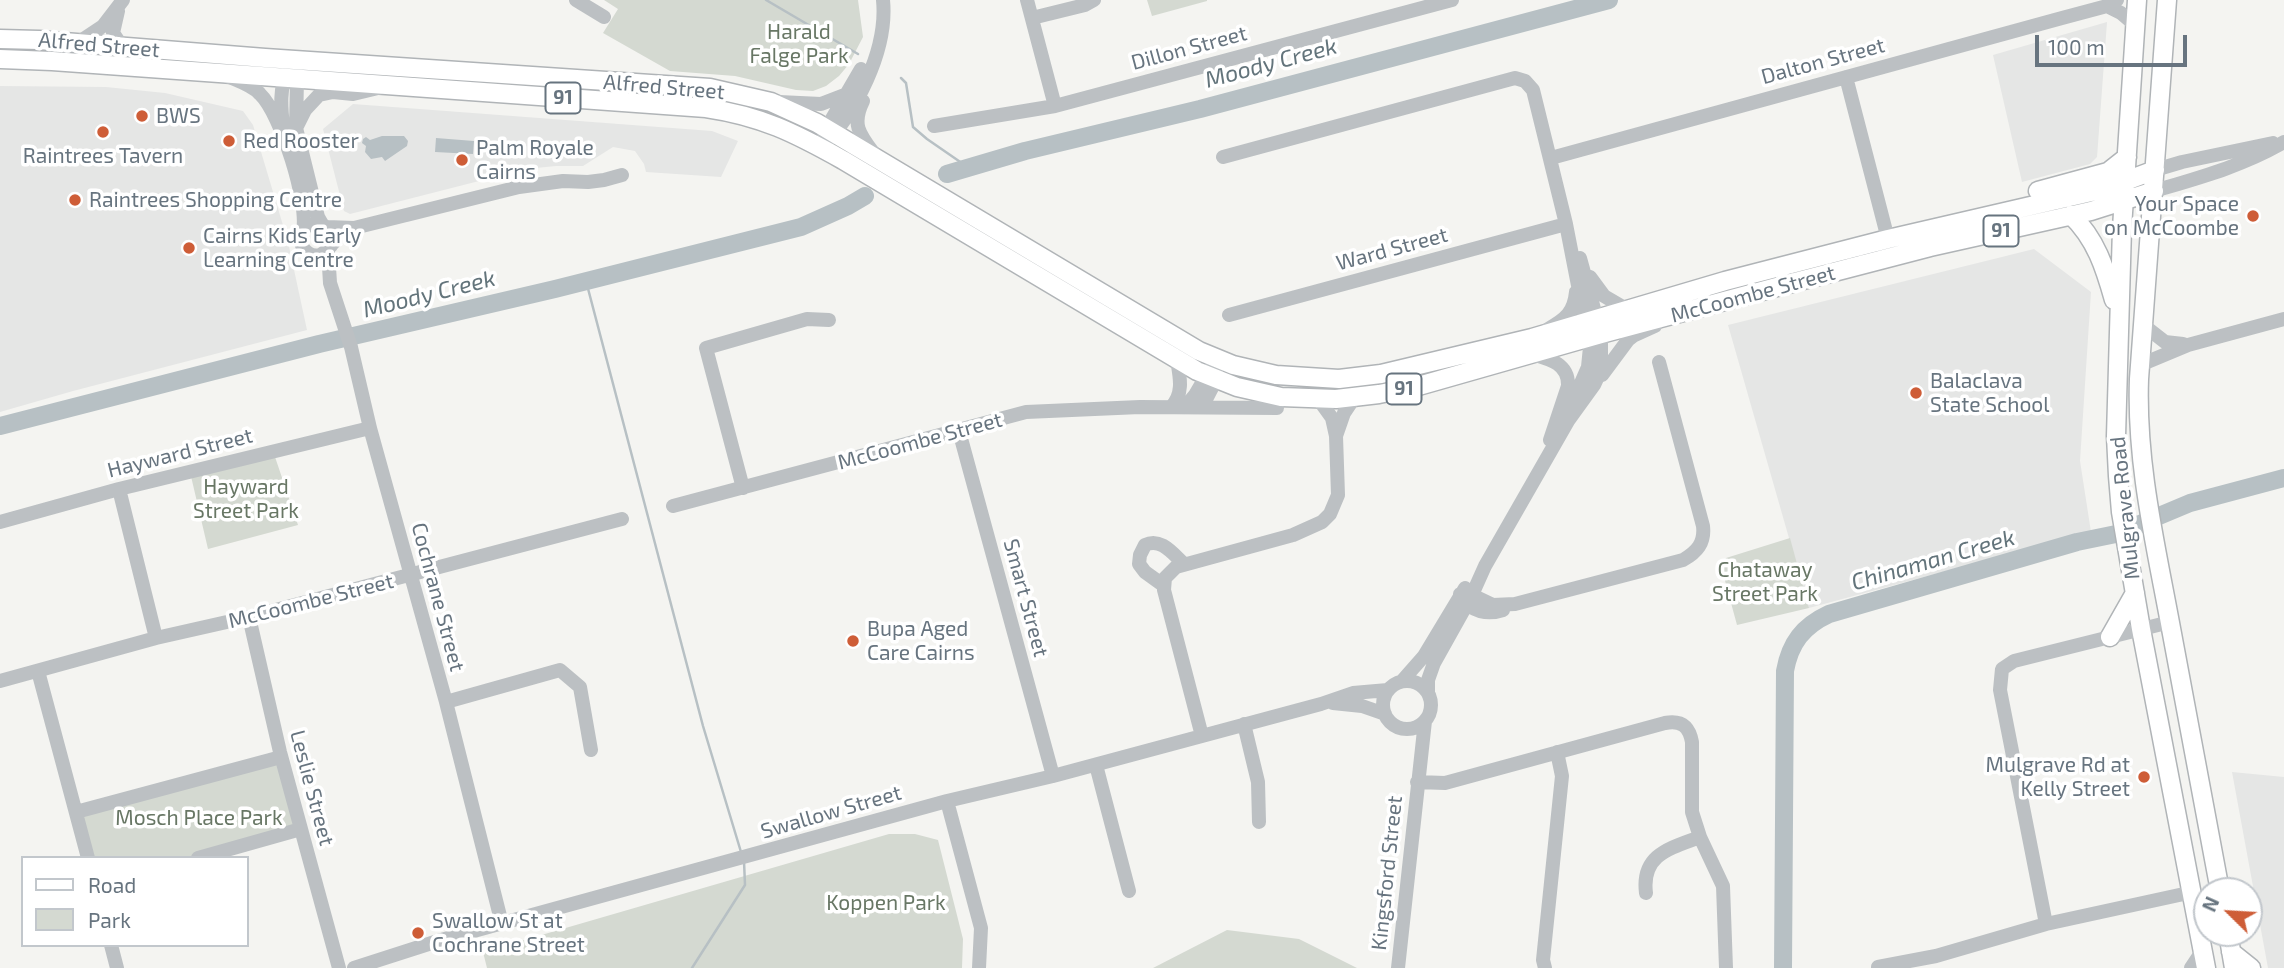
<!DOCTYPE html>
<style>
body{margin:0}
#map{position:relative;width:2284px;height:968px;overflow:hidden;background:#f4f4f1;font-family:"Exo 2",sans-serif}
canvas{display:block}
.legend{position:absolute;left:21px;top:856px;width:228px;height:91px;box-sizing:border-box;background:#fff;border:2px solid #c2c7cc;margin:0;padding:9px 12px;list-style:none;font-size:21px;color:#67747f}
.legend li{display:flex;align-items:center;gap:14px;height:35px}
.legend b{width:35px;border:2px solid #c2c7cc}
.north{position:absolute;left:2193px;top:877px;width:70px;height:70px;box-sizing:border-box;background:#fff;border:2px solid #c2c7cc;border-radius:50%;rotate:294deg;font-size:19px;font-weight:700;line-height:28px;text-align:center;color:#67747f}
.north::after{content:'';display:block;margin:auto;width:24px;height:32px;background:#ce5d37;clip-path:polygon(50% 0,100% 100%,50% 72%,0 100%)}
.scale{position:absolute;left:2035px;top:35px;width:152px;height:32px;box-sizing:border-box;border:4px solid #67747f;border-top:0;padding-left:9px;font-size:21px;line-height:24px;white-space:nowrap;color:#67747f;-webkit-text-stroke:5px #fff;paint-order:stroke}
</style>
<div id="map">
<canvas width="2284" height="968"></canvas>
<ul class="legend">
<li><b style="height:9px;background:#fff"></b>Road</li>
<li><b style="height:19px;background:#d4d9d1"></b>Park</li>
</ul>
<div class="north">N</div>
<div class="scale">100 m</div>
</div>
<script>
const c = document.querySelector('canvas').getContext('2d');
c.lineJoin = 'round';
function fillPath(path, color) { c.fillStyle = color; c.fill(path, 'evenodd'); }
function stroke(path, color, width, dash) { c.strokeStyle = color; c.lineWidth = width; c.lineCap = dash ? 'butt' : 'round'; c.setLineDash(dash || []); c.stroke(path); }
function write(font, color, halo, rows, align = 'center') {
  c.font = font + ' "Exo 2",sans-serif'; c.lineWidth = 7; c.setLineDash([]); c.textBaseline = 'middle'; c.strokeStyle = halo; c.fillStyle = color; for (const [text, x, y, turn = 0] of rows) {
    c.save(); c.translate(x, y); c.rotate((+turn || 0) * Math.PI / 180); c.textAlign = isNaN(turn) ? turn : align; if (halo) c.strokeText(text, 0, 0); c.fillText(text, 0, 0); c.restore();
  }
}
fillPath(new Path2D(`
 M2107,22L2097,157L2090,164L2022,182L1993,55Z
 M0,86L106,87L165,93L243,111L253,125L288,242L307,330L73,391L0,412Z
 M353,104L712,131L738,141L721,177L646,172L644,164L635,151L613,147L583,166H556L526,169L350,214L344,211L323,129Z
 M2034,249L2091,292L2080,461L2091,532L1809,608L1728,325Z
 M2232,772L2284,777V968H2268Z`), '#e5e6e5');
fillPath(new Path2D(`
 M604,0H858L863,37L849,64L839,76L826,86L813,91L796,90L735,76L670,71L603,33L618,9Z
 M1147,0H1207V1L1152,16Z
 M273,451L298,525L208,549L190,472Z
 M1790,538L1809,608L1737,625L1721,566L1726,558Z
 M281,757L301,829L198,858H88L76,812Z
 M889,834H915L938,840L963,939L962,968H487L483,952Z
 M1227,930L1299,939L1357,968H1153Z`), '#d4d9d1');
fillPath(new Path2D(`
 M382,136H404L408,141L407,146L385,161L382,157L371,159L365,152L366,146L362,143L363,139L366,137L370,140Z
 M436,138L474,141L473,154L435,152Z`), '#b7c0c4');
stroke(new Path2D(`
 M766,0L858,54
 M901,78L906,83L913,127L927,139L969,168
 M586,281L703,726L741,852
 M692,968L745,885L744,861`), '#b7c0c4', 2.5);
stroke(new Path2D(`
 M947,174L1025,151L1200,109L1609,0
 M0,426L319,344L555,289L801,227L848,206L865,196
 M1783,968L1785,671C1790,643 1803,626 1829,614L2077,542L2116,534L2190,503L2284,478`), '#b7c0c4', 18);
const major = new Path2D(`
 M2137,0L2122,228L2116,436L2118,476L2121,512L2141,629L2206,968
 M2167,0L2139,379C2136,462 2155,542 2170,623C2187,712 2203,802 2220,891
 M0,39L39,40L265,58L710,88L771,102L817,123L1199,351L1233,365L1276,375L1339,379L1381,374L1532,338L1725,281L1888,239L2104,189L2155,170
 M0,59L52,61L706,108C761,116 795,133 843,160L1197,371L1237,387L1281,397L1336,399L1379,394L1415,387L1601,334L1803,280L1930,247L2091,211L2154,191
 M2038,191L2108,172L2127,157
 M2071,215C2096,239 2105,268 2114,300
 M2110,637L2135,593
 M2228,933L2234,968
 M2231,952L2251,968`);
stroke(major, '#b0b4b7', 21);
stroke(new Path2D(`
 M576,0L604,17
 M1027,0L1055,106
 M2107,6L2121,13L2135,25
 M118,11L113,33L123,48
 M1032,18L1085,5L1094,0
 M76,44L103,26L123,0
 M295,68L297,79L296,128L318,217L322,224
 M227,76C238,81 252,85 260,94C281,114 309,203 303,231
 M1846,77L1888,239
 M863,101C851,125 860,135 875,155
 M779,102L821,104L847,94
 M283,126C281,108 279,87 288,71
 M297,126L305,110L319,95L333,92L353,94L378,88
 M934,126L1055,106L1452,0
 M824,137L826,129L861,69
 M821,148C856,113 888,50 883,0
 M1223,157L1515,78L1525,81L1533,90L1566,224L1590,347L1588,367L1574,399L1568,421
 M1551,158L2062,18L2107,6L2117,0
 M2155,170L2182,162L2273,143
 M2154,191C2198,178 2243,166 2284,142
 M327,227L354,228L519,187L563,181L588,182L604,180L622,175
 M331,246C338,220 302,216 301,238C300,244 303,249 308,253C321,261 327,249 335,241C340,236 347,232 353,228
 M328,251L330,283L351,347L370,428L446,702L502,924
 M1590,277L1604,296L1628,310
 M1229,315L1566,224
 M2142,324L2165,342L2183,344
 M1548,329C1566,319 1574,312 1576,292
 M1532,354C1550,359 1569,364 1568,386L1550,440
 M2140,365L2188,345L2284,319
 M1602,375L1628,340L1633,336L1655,326
 M1319,400L1332,418L1336,436L1344,413L1354,398
 M1171,407C1184,394 1180,377 1177,360
 M1185,407L1195,395L1212,366
 M1202,407L1216,380V371
 M959,431L1053,776
 M743,488L706,348L807,319L829,320
 M119,489L156,638
 M673,506L1026,412L1140,407L1277,408
 M0,522L119,489L370,428
 M1163,585L1145,572L1139,564L1140,555L1145,545C1161,537 1173,554 1184,564
 M1460,594L1472,595L1493,605L1515,604L1683,560C1697,552 1705,543 1703,526L1659,362
 M1463,598C1471,612 1488,615 1503,610
 M249,617L280,752L339,968
 M38,671L88,858
 M0,681L156,638L249,617L622,519
 M1402,681L1424,656L1465,588
 M1383 705a24 24 0 1 1 48 0a24 24 0 1 1-48 0Z
 M1428,692V680L1434,663L1472,595L1485,566L1568,421L1594,385L1601,370V334L1580,258
 M446,702L560,670L580,687L591,750
 M1333,703L1362,706L1385,714
 M1244,724L1258,782L1259,822
 M1202,736L1164,590L1165,578L1176,567L1293,535L1322,522L1330,514L1338,495L1336,436
 M1096,765L1129,891
 M1417,782L1445,783L1665,723C1681,720 1689,726 1692,742V812L1700,837L1723,886L1726,968
 M947,801L981,928L979,968
 M76,812L281,757
 M198,858L301,829
 M1646,893C1641,854 1671,848 1700,837
 M2046,924L2000,690L2002,669L2014,661L2170,622
 M111,945L117,968
 M1878,967L1936,956L2046,924L2193,892
 M354,968L441,940L947,801L1053,776L1321,704L1353,693L1388,690
 M1398,968L1425,721
 M1545,968L1543,960L1562,776L1557,752
 M2191,968L2203,950`), '#bcc0c3', 14);
stroke(major, '#fff', 18);
for (const [x, y, r, color] of [
 [142,116,7,"#ce5d37"],
 [103,132,7,"#ce5d37"],
 [229,141,7,"#ce5d37"],
 [462,160,7,"#ce5d37"],
 [75,200,7,"#ce5d37"],
 [2253,216,7,"#ce5d37"],
 [189,248,7,"#ce5d37"],
 [1916,393,7,"#ce5d37"],
 [853,641,7,"#ce5d37"],
 [2144,777,7,"#ce5d37"],
 [418,933,7,"#ce5d37"]
]) { const dot = new Path2D(); dot.arc(x, y, r, 0, 2 * Math.PI); c.fillStyle = color; c.fill(dot); stroke(dot, '#fff', 2.5); }
for (const [x, y, w] of [
 [563,98,35],
 [2001,231,35],
 [1404,389,35]
]) { const box = new Path2D(); box.roundRect(x - w / 2, y - 15.5, w, 31, 5); c.fillStyle = '#fff'; c.fill(box); stroke(box, '#67747f', 2); }
write('bold 19px', '#67747f', null, [
 ["91",563,98],
 ["91",2001,231],
 ["91",1404,389]
]);
write('21px', '#687765', '#fff', [
 ["Harald",799,32],
 ["Falge Park",799,56],
 ["Hayward",246,487],
 ["Street Park",246,511],
 ["Chataway",1765,570],
 ["Street Park",1765,594],
 ["Mosch Place Park",199,818],
 ["Koppen Park",886,903]
]);
write('21px', '#67747f', '#fff', [
 ["Alfred Street",99,45,5],
 ["Dillon Street",1189,48,-15],
 ["Dalton Street",1823,61,-15],
 ["Alfred Street",664,87,5],
 ["Ward Street",1392,249,-15],
 ["McCoombe Street",1753,294,-15],
 ["McCoombe Street",920,441,-15],
 ["Hayward Street",180,453,-14],
 ["Mulgrave Road",2125,508,-96],
 ["Cochrane Street",438,597,75],
 ["Smart Street",1026,598,75],
 ["McCoombe Street",311,601,-14],
 ["Leslie Street",312,788,75],
 ["Swallow Street",831,812,-16],
 ["Kingsford Street",1387,873,-84]
]);
write('21px', '#67747f', '#fff', [
 ["BWS",156,116],
 ["Red Rooster",243,141],
 ["Palm Royale",476,148],
 ["Cairns",476,172],
 ["Raintrees Tavern",103,156,"center"],
 ["Raintrees Shopping Centre",89,200],
 ["Your Space",2239,204,"right"],
 ["on McCoombe",2239,228,"right"],
 ["Cairns Kids Early",203,236],
 ["Learning Centre",203,260],
 ["Balaclava",1930,381],
 ["State School",1930,405],
 ["Bupa Aged",867,629],
 ["Care Cairns",867,653],
 ["Mulgrave Rd at",2130,765,"right"],
 ["Kelly Street",2130,789,"right"],
 ["Swallow St at",432,921],
 ["Cochrane Street",432,945]
], 'left');
write('italic 23px', '#63747b', '#fff', [
 ["Moody Creek",1271,63,-15],
 ["Moody Creek",429,294,-14],
 ["Chinaman Creek",1933,560,-16]
]);
</script>
